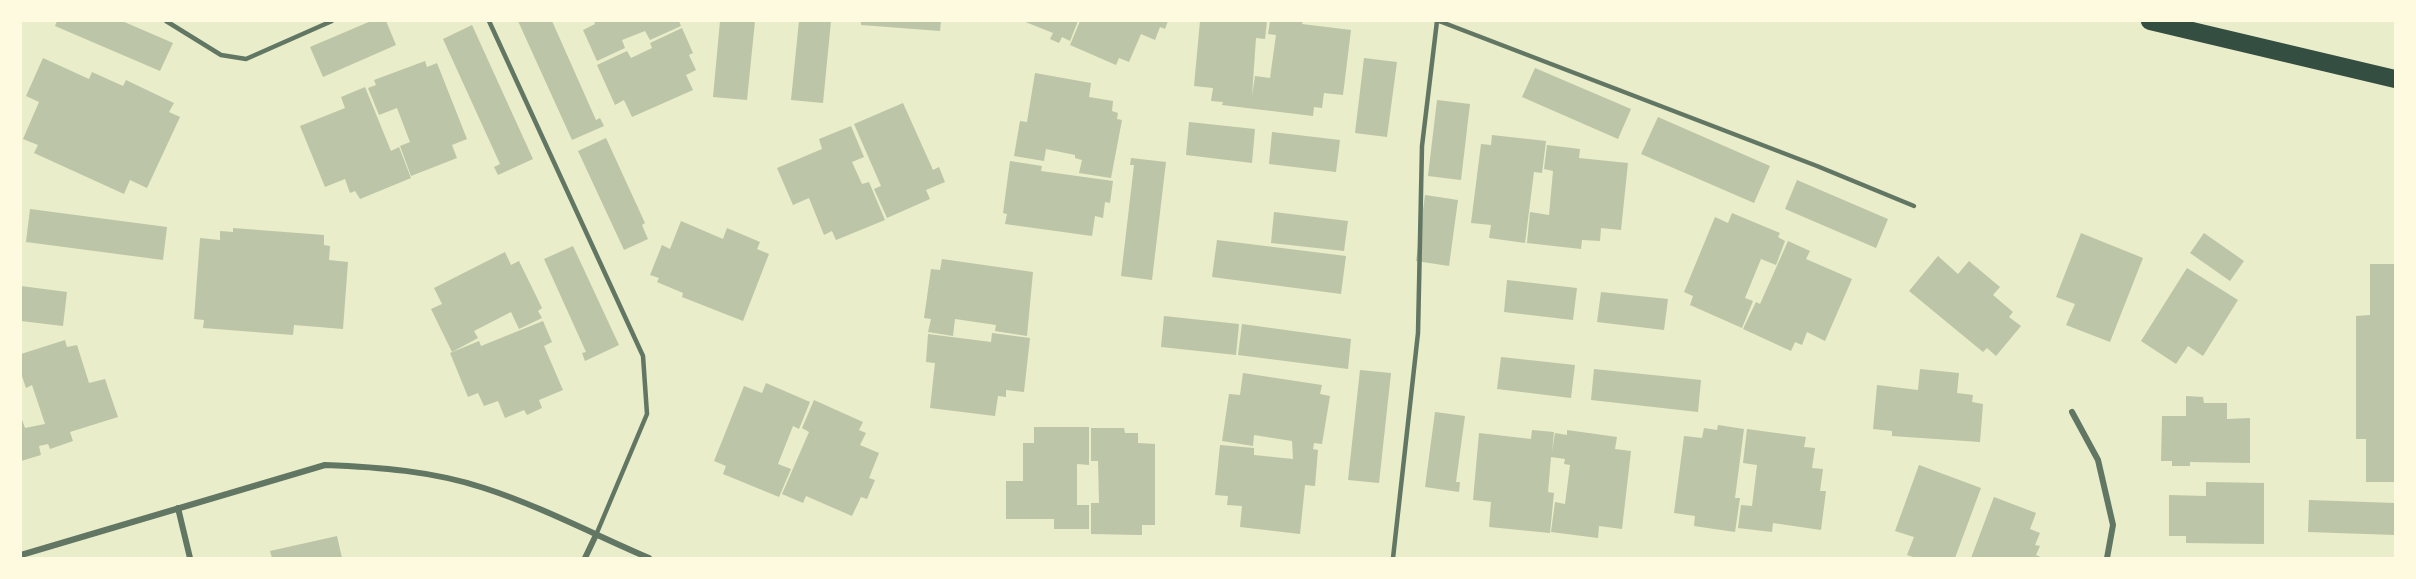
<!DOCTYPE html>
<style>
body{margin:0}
#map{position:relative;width:2416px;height:579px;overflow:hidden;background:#e9edc9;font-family:"Source Serif 4",serif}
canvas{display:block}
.frame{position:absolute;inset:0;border:22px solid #fefae0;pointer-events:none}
</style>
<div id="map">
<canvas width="2416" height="579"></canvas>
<div class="frame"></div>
</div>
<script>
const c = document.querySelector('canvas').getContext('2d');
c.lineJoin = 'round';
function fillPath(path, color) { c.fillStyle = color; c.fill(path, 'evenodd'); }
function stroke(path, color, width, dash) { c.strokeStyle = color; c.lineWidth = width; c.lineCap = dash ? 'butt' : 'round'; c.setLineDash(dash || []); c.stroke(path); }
fillPath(new Path2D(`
 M57,21H122L173,43L160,71L55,26Z
 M371,21H386L396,45L323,77L310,47Z
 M518,21H552L596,120L600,118L604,126L572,140Z
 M594,21H679L681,26L650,40L645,31L622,40L625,48L597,61L583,30L595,24Z
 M720,21H755L747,100L713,97Z
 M799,21H831L823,103L791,100Z
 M861,21H941L940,31L861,25Z
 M1023,21H1078L1070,41L1062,37L1059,43L1050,39L1053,33Z
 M1080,21H1168L1165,29L1160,27L1155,40L1141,34L1129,62L1119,58L1116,65L1070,45Z
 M1200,21H1267L1265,39L1256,38L1252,96L1255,76L1270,78L1276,35L1268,34L1270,21H1303L1302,24L1351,30L1343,95L1324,93L1322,108L1314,107L1313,116L1222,105L1223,102L1211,101L1213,88L1194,86Z
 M472,25L533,159L498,175L494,167L500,164L443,39Z
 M682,28L693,53L689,55L696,70L686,75L693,90L632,117L624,100L615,105L597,65L627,51L631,58L652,48L650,43Z
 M43,58L89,79L92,72L123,86L126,80L174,103L169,112L180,117L147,188L130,180L124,194L34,153L38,145L23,139L39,102L26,96Z
 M1364,58L1397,62L1387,137L1355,133Z
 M425,61L427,67L437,63L467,139L452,145L457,158L411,176L400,146L410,142L397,108L379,115L368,88L376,85L374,80Z
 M1535,68L1631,109L1618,139L1522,97Z
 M1035,73L1091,83L1089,97L1113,101L1112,111L1118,113L1117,119L1122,120L1111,178L1079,173L1082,160L1075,158V155L1046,149L1044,161L1014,156L1020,121L1027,122Z
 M365,87L391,151L399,147L411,178L360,199L355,191L350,193L345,179L325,187L300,126L345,108L341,97Z
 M1437,100L1470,104L1461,180L1428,176Z
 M903,103L933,170L939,167L945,182L926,190L930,199L887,218L874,189L881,186L854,124Z
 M1658,117L1770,166L1754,203L1641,154Z
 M1189,122L1255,129L1252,163L1186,155Z
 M851,126L864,157L852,162L862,184L869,182L885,220L836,240L832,231L824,235L809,198L793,205L777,168L822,149L819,139Z
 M1272,132L1340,140L1336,172L1269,164Z
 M1492,135L1546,141L1542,173L1534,172L1525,243L1489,238L1491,225L1471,223L1481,144L1491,145Z
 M606,138L645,223L642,225L648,239L624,250L578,151Z
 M1547,145L1580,149L1579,158L1628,163L1621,230L1601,228L1600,241L1582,240L1581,249L1527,243L1530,212L1549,215L1553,171L1544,169Z
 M1131,158L1166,162L1152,280L1121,276L1134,165H1130Z
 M1010,161L1042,166L1041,171L1113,181L1110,203L1105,202L1103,218L1095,216L1092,236L1005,224L1007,214L1003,213Z
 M1797,180L1888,219L1876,248L1785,209Z
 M1425,195L1458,200L1449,266L1416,261Z
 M30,209L167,227L163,260L26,242Z
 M1274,212L1348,221L1344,251L1271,243Z
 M1732,213L1780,233L1778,237L1785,241L1776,265L1761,259L1745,298L1753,301L1742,328L1690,305L1693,296L1684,292L1715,217L1728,223Z
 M681,221L723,239L727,228L760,242L757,249L769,254L743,321L682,297L683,293L657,282L659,278L650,275L662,245L670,249Z
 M233,228L324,235V245L330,246L329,260L348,262L343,329L294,325L293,335L203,328L204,320L194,319L200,238L220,240V231L233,232Z
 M2081,233L2143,258L2110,342L2066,325L2075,304L2056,297Z
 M2204,233L2244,261L2230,281L2190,253Z
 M1217,240L1346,256L1341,294L1212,277Z
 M1788,241L1810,251L1806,259L1852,279L1825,341L1807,332L1802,345L1795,342L1791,351L1743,329L1756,302L1760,304Z
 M573,246L619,345L585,361L582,353L586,352L544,259Z
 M505,252L511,265L519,261L542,308L538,311L542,318L519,329L511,312L474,331L478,338L452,352L431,309L442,304L434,288Z
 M1938,256L1958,274L1969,261L2000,287L1993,295L2013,312L2009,317L2021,326L1996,356L1987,348L1983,352L1909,291Z
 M942,259L1033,272L1027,336L995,331L996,325L955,319L953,336L928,332L931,319L924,318L931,269L940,270Z
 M2370,264H2395V482H2366V439H2356V316L2370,315Z
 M2187,268L2238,300L2203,356L2188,346L2176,364L2141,341Z
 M1507,280L1577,288L1573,320L1504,312Z
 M21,286L67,292L63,326L21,321Z
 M1601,292L1668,299L1664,330L1597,322Z
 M1164,316L1239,324L1236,355L1161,347Z
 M543,321L552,342L544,346L563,390L539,400L542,408L527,415L524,410L505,418L498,401L484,406L478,393L468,397L450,353L479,341L481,346Z
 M1242,324L1351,339L1348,369L1238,355Z
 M992,333L1030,338L1024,392L1006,390V397L998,396L995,416L930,408L935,363L926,362L928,334L991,342Z
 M65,340L67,347L77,345L89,383L105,379L118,417L70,432L73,441L50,449L48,444L39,446L41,455L21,461V417L25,428L45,424L32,385L26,388L21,373V354Z
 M1501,357L1575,365L1571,398L1497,389Z
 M1594,369L1701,380L1698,412L1591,400Z
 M1920,369L1959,373L1957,393L1973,395L1972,402L1983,404L1980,442L1892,436V431L1873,429L1877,385L1918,390Z
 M1360,370L1391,373L1379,483L1348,480Z
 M1243,373L1322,385L1320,394L1330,396L1322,444L1314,443L1313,449L1318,450L1315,486L1305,485L1300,534L1240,527L1242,506L1227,505L1228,496L1215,495L1220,445L1254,448V455L1293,459L1292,441L1254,435L1253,446L1222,441L1229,394L1240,395Z
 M766,383L810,402L799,429L793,426L778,464L791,469L779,497L723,474L726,466L714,461L744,386L762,393Z
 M2186,396L2203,397L2204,403H2227V419L2250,418V463L2190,462V466H2172V461H2161L2162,416H2186Z
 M814,400L863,422L859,430L866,433L860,445L879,453L869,478L875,480L867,499L861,497L852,516L806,496L803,503L782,494L809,432L802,428Z
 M1435,412L1465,416L1456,482H1460L1459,492L1425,487Z
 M1718,425L1744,429L1735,498H1740L1735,532L1694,526L1695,516L1674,513L1684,436L1702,438L1704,428L1717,430Z
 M1034,427H1089V465L1077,464V505H1089V529H1054V519H1006V481H1023V443H1034Z
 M1091,428H1124L1125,433H1138V443L1155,444V525H1142V535L1091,534V503H1099L1098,461H1091Z
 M1747,429L1806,437L1804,447L1815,448L1812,468L1823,469L1820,491H1826L1821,530L1773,523L1772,532L1738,528L1741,505L1752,506L1757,465L1743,463Z
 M1532,430L1554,432L1552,452L1555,433L1567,435V430L1617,437L1615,449L1631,451L1622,529L1599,526L1598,538L1551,532L1555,502L1565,504L1570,465L1564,464L1565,459L1551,457L1548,492L1554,493L1550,533L1489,527L1491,502L1473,500L1479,433L1531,439Z
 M1919,465L1981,488L1955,558H1916L1907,555L1914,537L1895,531Z
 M2206,482L2264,483V544L2186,543V536H2169V495L2206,496Z
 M1994,497L2036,513L2030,529L2040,533L2035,545L2040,546L2036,555L2043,558H1971Z
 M2309,500L2395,503V535L2308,532Z
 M337,536L342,558H272L270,551Z`), '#bcc5a7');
stroke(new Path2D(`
 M166,21L221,55L246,59L332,21
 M489,21L643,356L647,414L596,535
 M1439,21L1817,166L1914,206
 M1393,558L1418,333L1422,146L1437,21`), '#617663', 4.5);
stroke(new Path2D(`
 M2072,412L2098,460L2113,525L2107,558
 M178,508L190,558
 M21,555L325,465C378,467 433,471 484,488C540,506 595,535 649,558
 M585,558L596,535`), '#617663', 6);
stroke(new Path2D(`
 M2150,21L2395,79`), '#344e41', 18);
</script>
